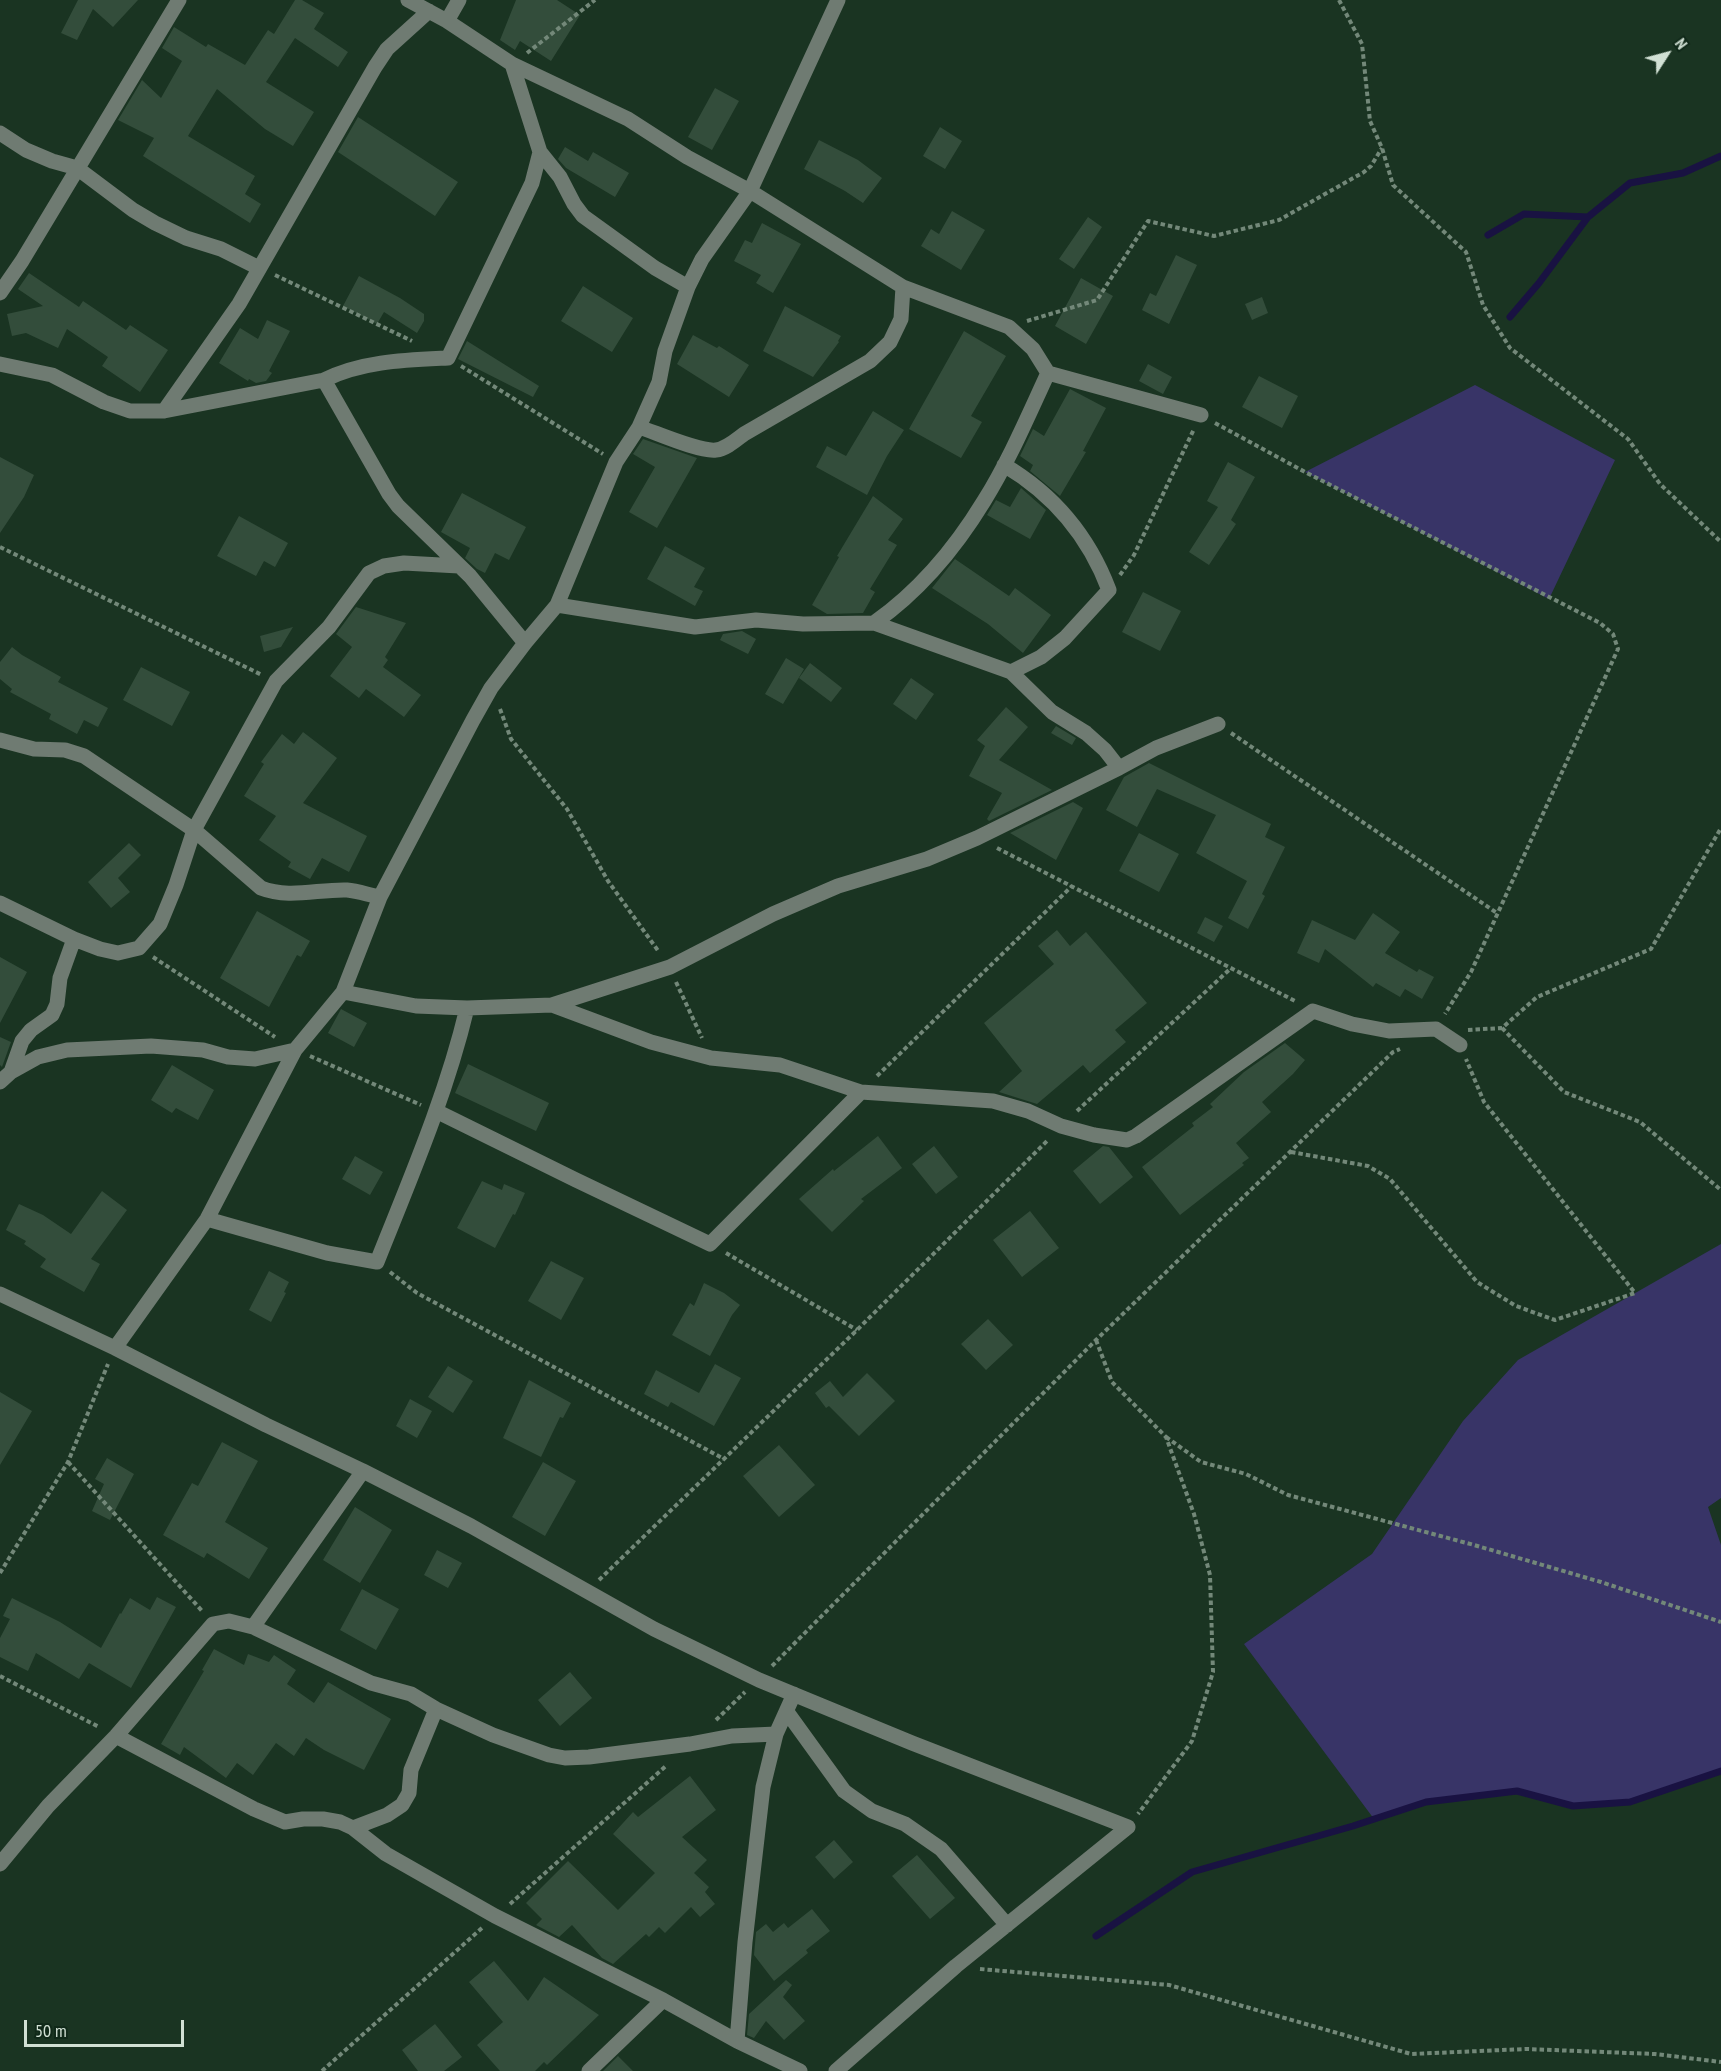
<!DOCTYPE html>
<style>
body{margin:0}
#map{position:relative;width:1721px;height:2071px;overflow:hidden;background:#1a3422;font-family:"PT Sans Narrow",sans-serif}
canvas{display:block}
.north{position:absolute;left:1637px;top:24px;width:60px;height:60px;-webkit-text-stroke:4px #102919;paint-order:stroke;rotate:54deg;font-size:16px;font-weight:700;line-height:24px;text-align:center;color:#d1e0d4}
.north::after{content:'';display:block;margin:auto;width:21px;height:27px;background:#d1e0d4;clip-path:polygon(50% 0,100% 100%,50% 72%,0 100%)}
.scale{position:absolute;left:24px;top:2020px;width:160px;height:27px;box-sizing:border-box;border:3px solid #d1e0d4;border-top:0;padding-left:8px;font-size:18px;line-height:21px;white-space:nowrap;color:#d1e0d4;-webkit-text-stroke:4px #102919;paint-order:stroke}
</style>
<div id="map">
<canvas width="1721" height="2071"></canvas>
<div class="north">N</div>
<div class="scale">50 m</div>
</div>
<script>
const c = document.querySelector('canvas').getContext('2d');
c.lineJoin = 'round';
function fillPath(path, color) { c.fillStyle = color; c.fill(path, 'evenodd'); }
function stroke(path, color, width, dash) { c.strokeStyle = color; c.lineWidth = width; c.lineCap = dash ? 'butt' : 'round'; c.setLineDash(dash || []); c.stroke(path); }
fillPath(new Path2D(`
 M1475,385L1615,460L1549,599L1305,472Z
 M1721,1244V1498L1708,1507L1721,1545V1771L1630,1802L1573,1806L1517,1791L1426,1802L1374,1819L1244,1644L1372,1554L1463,1421L1518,1360Z`), '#383467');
stroke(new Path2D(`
 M1488,235L1524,214L1588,217L1630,183L1683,173L1721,156
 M1510,317L1539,283L1588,217
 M1096,1936L1192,1872L1353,1826L1426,1802L1517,1791L1573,1806L1630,1802L1721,1771`), '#191242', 7);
fillPath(new Path2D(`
 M78,0H138L113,27L93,9L77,40L61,33Z
 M295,0H302L324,13L314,29L348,52L338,67L295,38L266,82L314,112L293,146L265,129L217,89L188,136L255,176L245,194L261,204L250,223L143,156L154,138L118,120L142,80L161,98L182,61L162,48L174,27L206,47L208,44L245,65L268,30L274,34Z
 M516,0H557L580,15L551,61L520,41L515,50L500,40Z
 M715,88L739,101L712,150L688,137Z
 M358,117L458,182L435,216L338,152Z
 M940,127L962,141L945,169L923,156Z
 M819,140L858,160L882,178L863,203L845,191L804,169Z
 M565,147L588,161L593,152L629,173L615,197L566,168L558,159Z
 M952,211L985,230L961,270L921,246L931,229L939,234Z
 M1088,217L1102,227L1074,269L1059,259Z
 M762,223L801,244L773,293L756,283L761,275L734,261L745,240L752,243Z
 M1176,255L1197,265L1169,324L1142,310L1150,293L1156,296Z
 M29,273L79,307L83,301L126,330L130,325L168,350L140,392L102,366L108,357L67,329L58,348L26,333L12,336L7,314L43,306L18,289Z
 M359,276L400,298L424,314V321L417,333L384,312L377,324L343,306Z
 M1081,278L1113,296L1086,344L1055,326Z
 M583,286L633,318L612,352L561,321Z
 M1262,297L1268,313L1252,320L1245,304Z
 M785,306L841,336L838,341L839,342L813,377L763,351Z
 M267,320L290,331L269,371L272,373L266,381L256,383L249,379L248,381L219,363L240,328L258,339Z
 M964,331L1006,356L971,416L982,422L961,458L909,429Z
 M693,335L717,348L719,346L749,365L729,397L677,364Z
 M467,341L539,386L533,397L458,359Z
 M1148,364L1172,377L1163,394L1139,381Z
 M1259,376L1298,396L1282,428L1242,407Z
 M1070,389L1106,408L1083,451L1086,452L1060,496L1030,471L1033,465L1020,456L1033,429L1044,436Z
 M873,411L904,430L887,456L867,495L816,467L827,446L846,456Z
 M643,439L697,458L657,528L629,512L655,467L633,454Z
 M0,457L34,475L24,497L0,533Z
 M1228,462L1255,477L1231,520L1236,524L1209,565L1189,552L1218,507L1207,501Z
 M1021,488L1046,510L1030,539L987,515L996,500L1010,507Z
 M462,493L526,527L509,560L495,553L485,573L477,569L465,558L470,548L441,532Z
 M873,496L903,519L888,540L897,545L870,589L875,592L863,613L827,614L812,605L839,557L837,556Z
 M239,516L288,543L275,567L264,561L256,576L217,556Z
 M665,546L705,568L694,587L703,591L695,606L647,579Z
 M955,559L1009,596L1015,588L1051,615L1023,653L988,624L932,588Z
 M1143,592L1181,611L1160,651L1122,632Z
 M356,607L406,623L385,657L388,660L383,667L421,695L404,717L366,689L359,698L330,676L352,647L336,634Z
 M293,627L281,647L264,652L260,636Z
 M742,631L756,639L748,654L720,640L723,634Z
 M12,647L22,655L61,677L58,682L108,708L98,727L84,720L77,734L49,719L51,714L10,692L12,689L0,679V662Z
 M786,658L804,669L783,704L765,694Z
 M810,663L842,688L831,702L799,678Z
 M141,667L190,692L172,726L123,700Z
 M911,678L934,694L916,720L893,704Z
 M1006,707L1028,727L999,760L1052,790L989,821L987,819L1002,793L969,776L985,746L977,740Z
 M1056,726L1076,738L1072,745L1051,733Z
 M303,732L337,758L303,803L367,836L349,872L322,858L310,879L288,867L291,862L259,840L276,816L244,796L264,764L261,762L282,734L294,744Z
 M1149,763L1271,824L1265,837L1285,847L1262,894L1265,896L1248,929L1228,918L1247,881L1196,853L1216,815L1157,789L1137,827L1106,810L1124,777Z
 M1073,802L1083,808L1056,860L1010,833Z
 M1139,833L1179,854L1159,892L1119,871Z
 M129,843L141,855L118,878L130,892L111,908L88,882Z
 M257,911L310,941L301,957L297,955L269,1007L220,978Z
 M1373,913L1400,932L1385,953L1417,972L1419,969L1434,977L1422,999L1405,989L1400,997L1376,983L1373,987L1325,949L1319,963L1297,953L1312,920L1355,940Z
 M1205,917L1223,926L1214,942L1197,933Z
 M1057,930L1070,946L1086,932L1147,1003L1115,1030L1126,1042L1090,1073L1083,1065L1037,1104L999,1092L1022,1071L984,1023L1054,964L1038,946Z
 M0,957L27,972L0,1023Z
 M341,1009L367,1023L354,1047L328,1033Z
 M0,1037L11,1042L2,1067L0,1065Z
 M1285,1043L1305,1060L1293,1074L1262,1102L1271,1112L1236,1143L1249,1158L1242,1163L1244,1165L1180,1215L1142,1167L1194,1126L1192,1123L1213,1107L1210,1104L1244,1072Z
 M468,1064L549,1103L536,1131L455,1093Z
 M172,1065L214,1090L198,1120L176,1108L172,1113L151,1100Z
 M878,1136L902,1168L861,1199L864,1201L832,1232L799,1199L833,1169L834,1171Z
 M934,1146L958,1177L936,1194L912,1164Z
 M1103,1146L1109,1147L1133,1177L1100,1204L1073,1171Z
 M355,1156L383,1172L370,1195L342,1179Z
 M482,1181L502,1190L504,1184L525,1193L515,1215L513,1214L495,1248L457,1228Z
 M102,1191L127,1210L91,1259L100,1264L84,1292L40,1267L46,1259L24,1244L26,1241L6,1230L19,1204L43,1215L71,1234Z
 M1030,1211L1059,1248L1022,1277L993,1240Z
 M551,1261L584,1278L561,1320L528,1301Z
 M269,1271L289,1282L284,1292L286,1293L271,1322L249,1310Z
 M704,1283L724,1293L740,1305L732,1315L710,1356L672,1335L690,1303L694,1306Z
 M988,1319L1013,1345L986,1370L961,1344Z
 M715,1364L741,1378L714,1426L671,1402L668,1407L644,1394L656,1370L699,1393Z
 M448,1366L473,1381L453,1413L428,1397Z
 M867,1373L895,1401L859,1436L829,1406L826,1408L815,1393L830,1381L843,1397Z
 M529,1380L571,1403L563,1418L560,1417L541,1457L503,1438Z
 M0,1392L32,1411L0,1465Z
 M410,1399L432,1411L417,1438L396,1426Z
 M222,1442L258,1461L225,1522L268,1548L249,1579L207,1553L204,1558L163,1535L192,1483L198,1486Z
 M779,1445L815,1485L779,1517L743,1476Z
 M107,1458L134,1474L110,1520L92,1511L104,1484L95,1479Z
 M543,1462L576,1481L545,1536L512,1517Z
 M355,1507L392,1530L360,1583L323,1560Z
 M437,1550L462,1563L448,1588L424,1575Z
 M362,1589L399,1609L376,1650L340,1630Z
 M157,1597L176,1607L131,1688L89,1663L79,1679L36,1653L28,1671L0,1657V1638L10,1619L3,1616L12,1598L60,1622L101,1648L120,1613L121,1614L130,1598L150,1610Z
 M214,1649L244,1665L248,1654L269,1662L274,1655L296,1670L287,1684L314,1703L328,1682L391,1719L364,1770L324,1750L306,1738L294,1756L276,1743L253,1775L237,1763L226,1778L184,1747L180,1755L161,1744L204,1671L202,1670Z
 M570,1672L592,1698L560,1726L538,1700Z
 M690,1776L716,1810L682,1837L707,1860L694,1873L709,1887L705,1892L715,1904L700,1917L691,1907L665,1933L659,1927L649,1937L646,1934L613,1964L602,1958L572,1925L559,1937L536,1925L542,1919L526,1903L568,1861L618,1910L655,1873L613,1834L633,1812L638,1817Z
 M834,1840L853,1862L834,1879L815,1857Z
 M917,1855L955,1898L930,1919L892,1876Z
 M812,1909L830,1931L806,1950L808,1953L774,1981L754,1955L756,1932L766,1924L773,1932L784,1923L788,1928Z
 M494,1961L528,2001L544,1977L599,2015L547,2065L544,2062L535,2071H500L477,2045L503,2022L469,1982Z
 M786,1980L792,1985L783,1997L805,2021L784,2040L766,2021L754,2038L747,2035L749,2014Z
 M435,2024L462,2057L444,2071H418L402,2050Z
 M618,2056L633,2071H603Z`), '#334d3b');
stroke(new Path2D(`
 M1339,0L1362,44L1370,121L1382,148L1393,185L1466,252L1483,305L1510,348L1628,439L1660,484L1721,542
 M527,53L595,0
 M275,275L412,341
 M1027,321L1097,300L1148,221L1214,236L1279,220L1364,172L1371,166L1382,148
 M461,366L603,454
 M1215,423L1305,472L1600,623L1613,634L1618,649L1471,972L1445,1014
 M0,547L262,675
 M1120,575L1134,555L1194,429
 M500,709L511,739L567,809L608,881L659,952
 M1231,733L1497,913
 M997,848L1297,1002
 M153,957L275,1037
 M676,982L702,1038
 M1502,1028L1564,1092L1640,1122L1721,1190
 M1468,1030L1502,1028L1537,997L1651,949L1721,828
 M310,1056L421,1105
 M877,1076L1072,886
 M1077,1111L1230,969
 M1291,1152L1368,1166L1390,1179L1477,1282L1516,1306L1555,1320L1635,1293L1484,1102L1466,1059
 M726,1253L857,1330
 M390,1272L417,1293L724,1459
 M1096,1340L1112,1382L1166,1437L1194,1514L1210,1575L1213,1672L1192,1741L1138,1814
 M1166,1437L1201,1462L1246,1474L1288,1495L1474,1545L1601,1582L1721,1622
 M68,1462L203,1612
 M0,1573L68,1462L108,1364
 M599,1580L857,1330L1048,1140
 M772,1666L1096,1340L1393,1052L1400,1049
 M0,1676L99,1727
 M716,1720L745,1692
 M510,1904L666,1766
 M980,1969L1169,1985L1411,2054L1526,2049L1655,2054L1721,2062
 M322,2071L482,1928`), '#738879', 4, [4.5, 3]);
stroke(new Path2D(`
 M408,0L447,21L512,64L628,119L687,157L750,191L903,287L1009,327L1033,349L1048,373L1201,415
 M447,21L459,0
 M0,133L26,150L52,161L77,168L133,210L155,223L186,238L221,249L259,268
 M540,152L560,177L574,204L583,216L655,268L688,287
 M0,293L22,261L179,0
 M0,364L52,375L104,402L130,411H164L324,380L389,494L398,506L470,576L525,643
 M324,380C362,361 406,360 448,358L532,183L540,152L512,64
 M164,411L239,304L375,67L387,49L429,11
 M639,427C657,433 699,452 716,450C726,449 736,440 744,434L870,361L890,342L901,319L903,287
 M1004,465C1053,494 1089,537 1109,590L1065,638L1041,657L1011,672
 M874,623C918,592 956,547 984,501C1009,461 1028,416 1048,373
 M0,740L34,749L65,750L84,756L194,830L261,888C289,899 318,889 347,890C358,891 369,895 380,897
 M1119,768L1156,748L1218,724
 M0,903L74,939L100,949L118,953L139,948L160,924L176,885L194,830L276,681L329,627L369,573L384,566L404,563L459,566
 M343,992L416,1006L467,1008L552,1005L651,1042L711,1058L780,1065L861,1092L993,1101L1028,1111L1061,1126L1094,1135L1127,1140L1136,1136L1313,1011L1352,1024L1389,1031L1436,1029L1460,1045
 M552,1005L670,967L773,914L838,886L927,859L977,838L1119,768L1105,750L1086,733L1052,712L1011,672L874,623L803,624L756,620L695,627L557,605
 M11,1072L38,1057L67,1050L151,1046L203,1050L228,1057L255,1059L295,1050
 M0,1082L11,1072L22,1041L31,1030L52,1015L57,1004L60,978L74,939
 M436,1111L576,1180L710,1244L861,1092
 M207,1219L327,1253L377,1262C410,1179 446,1096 467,1008
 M0,1294L115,1348L266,1425L363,1471L471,1526L654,1629L759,1680L912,1743L1128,1827L956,1966L836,2071
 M115,1348L207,1219L295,1050L343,992L380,897L473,720L491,688L525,643L557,605L616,462L639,427L659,382L665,351L688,287L702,259L750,191L838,0
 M253,1627L363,1471
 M787,1712L844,1791L872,1811L905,1824L941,1849L1007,1925
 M116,1736L254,1809L285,1822L303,1819H323L340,1822L353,1828L386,1854L495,1916L663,2000L737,2041L800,2071
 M353,1828L387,1815L402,1805L409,1793L411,1770L436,1709
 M0,1864L48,1806L116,1736L213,1624L229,1621L253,1627L371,1683L411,1694L436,1709L493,1735L549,1755L565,1758L589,1757L690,1744L732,1736L776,1734
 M737,2041L745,1942L763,1787L776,1734L794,1694
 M589,2071L663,2000`), '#6f7b72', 15);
</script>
